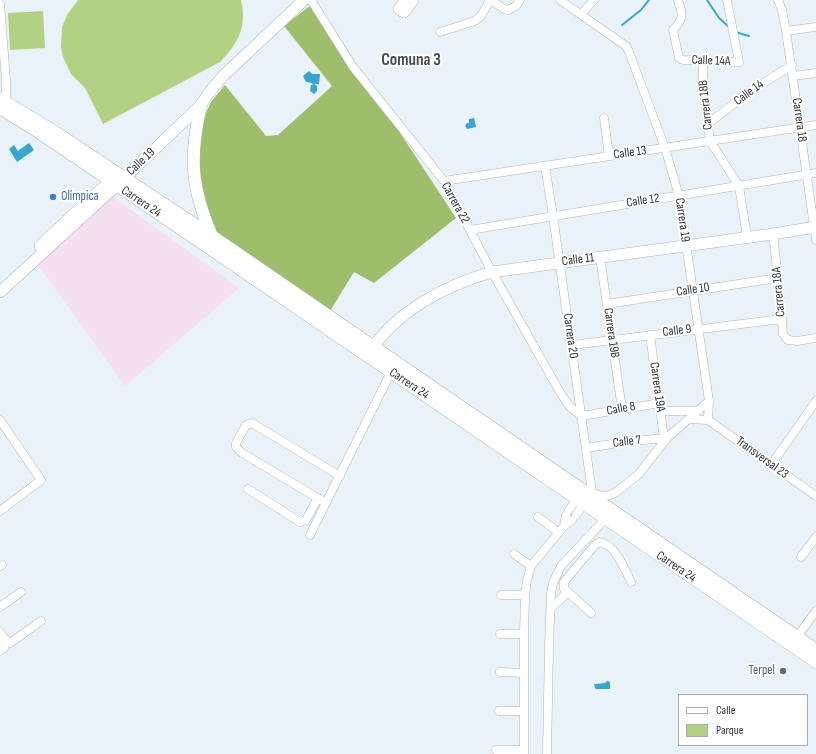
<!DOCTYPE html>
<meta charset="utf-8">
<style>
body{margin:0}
#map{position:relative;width:816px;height:754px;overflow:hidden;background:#eaf2f9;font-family:"Sofia Sans Condensed",sans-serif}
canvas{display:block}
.legend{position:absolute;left:678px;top:694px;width:130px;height:52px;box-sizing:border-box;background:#fefefe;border:1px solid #adaeaf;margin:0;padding:5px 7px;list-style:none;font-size:12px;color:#333639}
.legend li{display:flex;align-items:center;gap:8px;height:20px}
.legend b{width:20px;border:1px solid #adaeaf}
</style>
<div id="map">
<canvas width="816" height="754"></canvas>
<ul class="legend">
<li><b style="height:5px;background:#fff"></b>Calle</li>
<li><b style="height:11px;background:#b2d183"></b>Parque</li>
</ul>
</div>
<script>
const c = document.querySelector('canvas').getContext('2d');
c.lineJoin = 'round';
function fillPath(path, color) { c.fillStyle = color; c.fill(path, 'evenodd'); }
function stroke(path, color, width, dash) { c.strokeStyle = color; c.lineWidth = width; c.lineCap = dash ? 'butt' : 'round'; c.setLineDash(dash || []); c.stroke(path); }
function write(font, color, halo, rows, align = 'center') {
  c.font = font + ' "Sofia Sans Condensed",sans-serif'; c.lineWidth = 4; c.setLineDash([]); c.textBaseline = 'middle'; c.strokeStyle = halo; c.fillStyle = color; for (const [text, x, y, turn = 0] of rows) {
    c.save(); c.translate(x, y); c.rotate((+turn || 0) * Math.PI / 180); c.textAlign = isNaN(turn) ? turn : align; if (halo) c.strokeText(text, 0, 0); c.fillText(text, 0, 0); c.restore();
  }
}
fillPath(new Path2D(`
 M112,196L239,288L125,386L38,265Z`), '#f4e0f0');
fillPath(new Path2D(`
 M78,0H241C247,27 239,42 220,62L103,124L85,88L71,74L63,57L61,47L62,27L67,15Z
 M43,11L45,48L10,50L8,13Z`), '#b2d183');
fillPath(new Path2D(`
 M311,5L391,119L456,218L374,283L354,272L330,311L216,232L203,203L197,159L199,129L211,102L225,85L266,136L278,135L332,86L284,26Z`), '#9ebe6b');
fillPath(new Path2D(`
 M309,71L312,74H320L319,84H315V85L317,86V91L314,94L310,91L311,85H313L312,83L306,82L303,76Z
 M474,118L476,127L467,129L465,126L467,123H469V119Z
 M29,143L34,150L17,162L9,149L14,145L18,151Z
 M607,681L610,682V689H596L595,688L594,684H596L605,683Z`), '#37a5d1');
stroke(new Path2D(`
 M707,0L719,18L729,27
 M622,25L641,10L649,0
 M735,32L749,36`), '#37a5d1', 2);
const street = new Path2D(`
 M311,0L353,67L444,181L492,272L561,394L570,407L581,416L660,403
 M491,0L504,9L508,10L516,6L520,0
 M560,0L626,46L629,52L665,148L679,196L709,401L708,420
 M678,0C683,14 684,19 673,30L679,58L683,60L739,62L727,0
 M778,0L782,10L786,31L816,240
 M0,4L6,80V103
 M581,14L594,0
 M786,31L816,27
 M440,32L475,21L481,16L490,0
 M703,60V87L710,141L739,186L747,237
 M793,76L816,73
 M604,118L609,156
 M708,124L746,94L792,65
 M545,166L553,216L592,492L576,515
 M444,181L816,125
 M470,230L816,173
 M773,234L778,278L783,334L788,340L797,341L816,338
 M600,257L622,409
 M607,304L778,278
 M650,335L664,438
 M572,345L782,319
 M661,411H698
 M689,419L708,420L816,496
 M0,420L41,480L0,511
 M586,448L632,441L667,438
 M771,465L816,401
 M248,489L300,522L306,520L318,498
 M593,493L602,496L610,495L615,493L638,475L667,438L709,401
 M326,503L242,453L236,447V443L246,425L252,423L340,476
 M569,510L579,496
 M538,517L558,532
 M564,526L566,515
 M310,535L391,372L390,367
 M514,554L531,566
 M801,557L816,537
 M0,566L2,565
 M568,592L591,613
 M501,595H525
 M0,607L21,592
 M551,608L568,592L564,589V582L594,546L599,542C615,543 625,570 631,582
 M0,632L7,642L10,643L41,621
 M500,634H524
 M795,640L816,611
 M0,643L4,648L0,651
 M500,672L524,673
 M499,711H524
 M496,750H524
 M524,754V634L525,595L527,581L531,566L564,526L572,520
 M547,754L549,646L551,593L553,583L561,566L608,516`);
const secondary = new Path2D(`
 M406,0L399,9L404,12L413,0
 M40,246L80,208L111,181
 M0,292L116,186L201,105L208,94L223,76L304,0
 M369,353C396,311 446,285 492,272L773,234L816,227`);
const primary = new Path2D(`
 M0,99L55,132L212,236L816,650
 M201,105C189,157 191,187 212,236
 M0,108L37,131L111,181L816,662`);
stroke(street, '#adb5bc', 9);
stroke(secondary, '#adb5bc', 12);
stroke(primary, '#adb5bc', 13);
stroke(street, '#fff', 8);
stroke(secondary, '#fff', 11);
stroke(primary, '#fff', 12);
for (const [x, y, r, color] of [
 [53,197,4,"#3f7fe0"],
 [783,671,4,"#5c6f8a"]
]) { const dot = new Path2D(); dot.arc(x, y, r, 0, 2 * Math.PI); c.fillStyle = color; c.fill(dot); stroke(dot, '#fefefe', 1.5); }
write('13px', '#333639', '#fefefe', [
 ["Calle 14A",711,61,2],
 ["Calle 14",749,93,-36],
 ["Carrera 18B",706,105,-96],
 ["Carrera 18",799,120,82],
 ["Calle 13",630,153,-8],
 ["Calle 19",141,162,-43],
 ["Calle 12",643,201,-9],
 ["Carrera 24",141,202,34],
 ["Carrera 22",455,203,61],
 ["Carrera 19",682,220,82],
 ["Calle 11",578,260,-7],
 ["Calle 10",693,290,-9],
 ["Carrera 18A",779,292,-95],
 ["Calle 9",677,331,-7],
 ["Carrera 19B",611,333,82],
 ["Carrera 20",570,336,82],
 ["Carrera 24",409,384,34],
 ["Carrera 19A",657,387,82],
 ["Calle 8",621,409,-10],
 ["Calle 7",627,442,-7],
 ["Transversal 23",762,458,36],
 ["Carrera 24",676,567,34]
]);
write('13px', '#366cbe', '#fefefe', [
 ["Olímpica",61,197]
], 'left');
write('13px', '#4e5e75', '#fefefe', [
 ["Terpel",775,671]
], 'right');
write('bold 17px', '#464d52', '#fefefe', [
 ["Comuna 3",411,61]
]);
</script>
